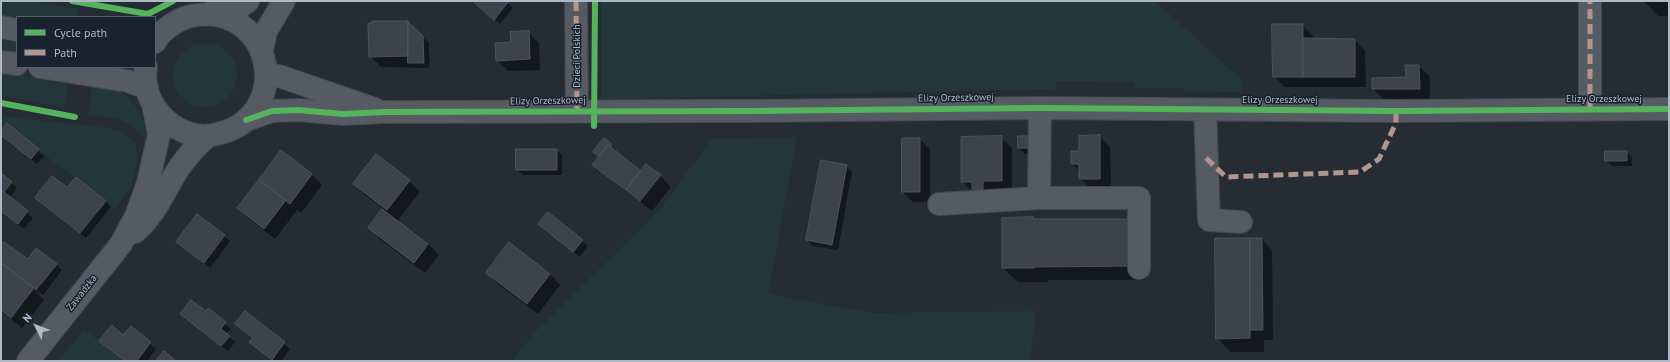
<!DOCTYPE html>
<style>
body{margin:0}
#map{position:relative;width:1670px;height:362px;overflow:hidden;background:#262c34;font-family:"PT Sans",sans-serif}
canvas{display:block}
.frame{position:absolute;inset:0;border:2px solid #aeb8c7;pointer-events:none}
.legend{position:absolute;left:16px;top:16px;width:140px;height:52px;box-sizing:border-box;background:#19222f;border:1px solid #555e6c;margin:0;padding:5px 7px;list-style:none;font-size:12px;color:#aeb8c7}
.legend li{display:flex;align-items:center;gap:8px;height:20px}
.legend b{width:20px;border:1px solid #555e6c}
.north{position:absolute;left:16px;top:306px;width:40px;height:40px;-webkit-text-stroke:3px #19222f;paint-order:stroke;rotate:312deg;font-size:11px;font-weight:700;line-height:16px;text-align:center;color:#aeb8c7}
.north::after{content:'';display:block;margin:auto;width:14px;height:18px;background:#aeb8c7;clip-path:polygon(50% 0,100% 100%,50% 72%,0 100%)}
</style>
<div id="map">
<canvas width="1670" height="362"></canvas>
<div class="frame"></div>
<ul class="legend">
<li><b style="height:5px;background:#56b35d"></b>Cycle path</li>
<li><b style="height:5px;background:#b2968c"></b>Path</li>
</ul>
<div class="north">N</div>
</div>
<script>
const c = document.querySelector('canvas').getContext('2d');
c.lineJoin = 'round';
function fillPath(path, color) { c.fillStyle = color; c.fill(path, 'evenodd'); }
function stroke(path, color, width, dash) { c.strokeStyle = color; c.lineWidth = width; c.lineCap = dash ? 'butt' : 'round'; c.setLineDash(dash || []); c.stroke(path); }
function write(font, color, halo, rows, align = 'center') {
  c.font = font + ' "PT Sans",sans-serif'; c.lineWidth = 3; c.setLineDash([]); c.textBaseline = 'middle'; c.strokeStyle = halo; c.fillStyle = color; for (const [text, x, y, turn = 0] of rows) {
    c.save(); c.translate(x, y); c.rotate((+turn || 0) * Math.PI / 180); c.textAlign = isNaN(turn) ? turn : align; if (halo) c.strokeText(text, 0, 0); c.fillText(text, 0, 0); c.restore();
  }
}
fillPath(new Path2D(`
 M1,1H32L78,9L77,17H17V20L1,15Z
 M601,1H1155L1241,79L1242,92L1186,93L1183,88H1134L1133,82L1056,81L1055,89L601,99Z
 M1,39L17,42V53L1,50Z
 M173 75a32 32 0 1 1 64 0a32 32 0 1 1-64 0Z
 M1,72L68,80L64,108L1,96Z
 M92,83L108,85L122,92L136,107L144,123L147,144C132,117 115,119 88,115Z
 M1,116L108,128L124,133L136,143L138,161L130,189L115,209L1,121Z
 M797,137L768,294L874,313L1036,311L1030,361H511L536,331L656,214L712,139Z
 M84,329L124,361H58Z`), '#23363a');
fillPath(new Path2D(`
 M474,1H505L513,8L500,24Z
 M1644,1H1669V16H1658Z
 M407,22L429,43V68L381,67L370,56Z
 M1302,25L1313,36V40H1355L1365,51L1366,87H1285L1274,76Z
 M528,32L539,43L540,70L508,71L497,60L512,43Z
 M1406,66H1419L1430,77V99H1383L1373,88L1407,78Z
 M7,125L44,156L37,164L1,134Z
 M1099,136L1110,147L1111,189H1091L1080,178V171L1072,164V152H1080Z
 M1001,137L1012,148V192H973L962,181Z
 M1019,137L1036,153L1025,154L1019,148Z
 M920,139L930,150V202H913L903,192Z
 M604,140L621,157L642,172L660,176L671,187L652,211L599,170L600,157L595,152Z
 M557,150L562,155V175H523L517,169Z
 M281,152L312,175L322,185L301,213L297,210L275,239L249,219L238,208Z
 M1626,152L1632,157V166H1612L1606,161Z
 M376,156L409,181L420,192L397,221L428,244L439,255L425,273L380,239L369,228L384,209L365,195L354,184Z
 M846,166L852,172L838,250L813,246L807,240Z
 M1,174L17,188L10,198L33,218L24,229L1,211V195L3,192L1,190Z
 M68,189L105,201L111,207L86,238L42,203Z
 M548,213L588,246L580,257L545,230Z
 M1035,220L1145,234V280H1048V282H1018L1003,268Z
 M224,236L230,241L210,268L178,242Z
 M1262,239L1272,250L1273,340H1264V352H1231L1217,338Z
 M1,248L28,261L56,264L62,270L43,295L37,291L36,292L44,300L22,328L1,311V266L2,264L1,263Z
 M487,273L550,274L560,285L538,314L498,284Z
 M209,310L231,329L226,334L235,342L228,351L187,319L206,313Z
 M245,312L290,349L281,361H273L251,342L254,339L242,329Z
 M131,327L156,349L147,361H125L106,346L124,336Z`), '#0007');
const building = new Path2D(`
 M473,1H507L508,2L494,20Z
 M372,21H408V56L369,57L368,23H372Z
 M408,22L423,36L424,63H408Z
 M1272,24H1303V77H1273Z
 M529,31L530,59L496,61L495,43L511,42L510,32Z
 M1303,38L1355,39V77H1303Z
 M1405,65H1419L1420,89H1372V78L1406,77Z
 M7,123L39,149L31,159L1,135V131Z
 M1100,135V179H1079V164H1071V151H1079V136Z
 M1002,136V181H983V190H972V182H961V137Z
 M1018,136H1030L1031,148H1018Z
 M604,138L612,144L610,147L608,145L599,156L593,152Z
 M902,138H920V192H902Z
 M608,145L641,171L626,190L592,165Z
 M516,149H557V170H516Z
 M281,150L312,174L290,204L259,180Z
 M1605,151H1627V161H1605Z
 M376,154L410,180L387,210L353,184Z
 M821,160L847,165L832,245L806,240Z
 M646,164L661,175L640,201L626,190Z
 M1,173L12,182L4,192L1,190Z
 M52,176L67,187L76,177L106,201L80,233L35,198Z
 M259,180L286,200L264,229L237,208Z
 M3,191L28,211L18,224L1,211V193Z
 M382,209L428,244L414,263L368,228Z
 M548,212L583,240L573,252L538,224Z
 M197,214L225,235L204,263L176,242Z
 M1033,217L1034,219H1131V266L1034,267V268H1002V218Z
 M1215,238H1250V338L1216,339Z
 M1250,238H1262L1263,330H1250Z
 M4,242L28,259L36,248L57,264L36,290L1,263V246Z
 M509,242L550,274L527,304L486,273Z
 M2,263L34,288L11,318L1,310Z
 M191,300L206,311L208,308L226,322L221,329L230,336L221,346L180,314Z
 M245,311L285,342L272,360L249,342L253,338L235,324Z
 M112,325L123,335L131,326L151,342L137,361H125L99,341Z
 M164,351L176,361H156Z`);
fillPath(building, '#3e424a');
stroke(building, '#4d535c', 1);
const minor = new Path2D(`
 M576,1L577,111
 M212,12L237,9L248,1
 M1,27L17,30
 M262,50L266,31L284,1
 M1,62L17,64
 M40,67L128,81L147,88
 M146,67C139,103 175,141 212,135C297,121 275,0 191,16C178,19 161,30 155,42
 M267,74L279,76L375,109
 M1590,109V1
 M1205,110L1209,220L1241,222
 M246,120L272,111L298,110L343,114L384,112L749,111L1040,108L1396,111L1669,109
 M1039,198L1040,108
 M939,204L1039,198H1139V268
 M135,232C155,215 164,192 177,171C186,157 196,146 208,136
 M28,361L121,244L136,216L148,183L159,134L153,104`);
stroke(minor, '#44484f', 24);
stroke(minor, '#565a62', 22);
stroke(new Path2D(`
 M576,1L577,111
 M1590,109V1
 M1206,158L1226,177L1360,172L1379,159L1396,123V111`), '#b2968c', 5, [10, 5]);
stroke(new Path2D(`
 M72,1L148,14L173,1
 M1,103L75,117
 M246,120L272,111L298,110L343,114L384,112L749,111L1040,108L1396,111L1669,109
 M594,126L595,1`), '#56b35d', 6);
write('10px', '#aeb8c7', '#19222f', [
 ["Dzieci Polskich",577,56,-90],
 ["Elizy Orzeszkowej",956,98,-1],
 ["Elizy Orzeszkowej",1604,99],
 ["Elizy Orzeszkowej",1280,100],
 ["Elizy Orzeszkowej",548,101,-1],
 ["Zawadzka",82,293,-52]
]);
</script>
